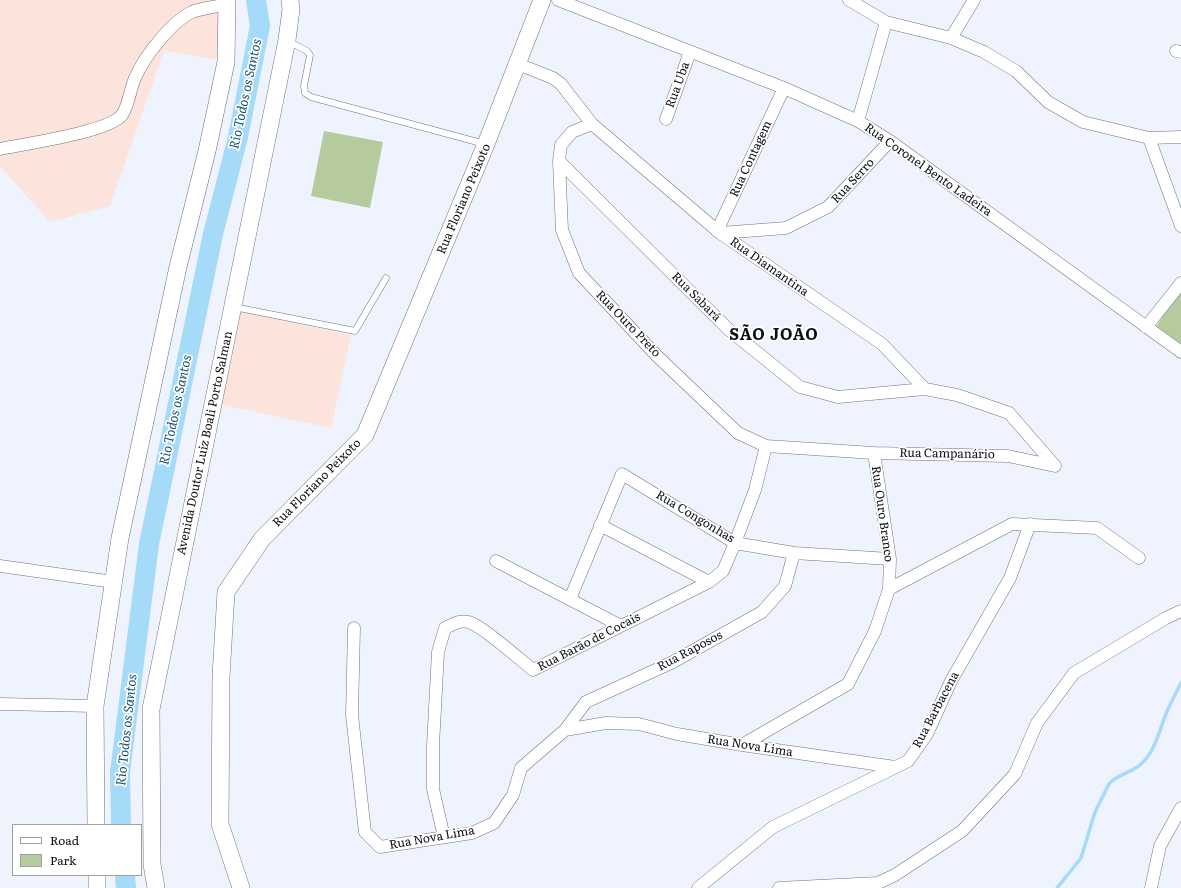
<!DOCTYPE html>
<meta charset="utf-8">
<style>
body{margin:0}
#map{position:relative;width:1181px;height:888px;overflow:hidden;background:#eff3fe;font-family:Literata,serif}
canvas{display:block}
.legend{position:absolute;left:12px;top:824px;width:130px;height:52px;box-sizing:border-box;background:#fff;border:1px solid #9e9fa0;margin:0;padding:5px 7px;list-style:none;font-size:12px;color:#0d0e12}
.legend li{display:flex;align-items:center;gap:8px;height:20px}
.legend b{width:20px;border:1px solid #9e9fa0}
</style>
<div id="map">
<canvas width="1181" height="888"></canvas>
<ul class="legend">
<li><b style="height:5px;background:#fff"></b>Road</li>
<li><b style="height:11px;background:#b5cb9e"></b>Park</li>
</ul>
</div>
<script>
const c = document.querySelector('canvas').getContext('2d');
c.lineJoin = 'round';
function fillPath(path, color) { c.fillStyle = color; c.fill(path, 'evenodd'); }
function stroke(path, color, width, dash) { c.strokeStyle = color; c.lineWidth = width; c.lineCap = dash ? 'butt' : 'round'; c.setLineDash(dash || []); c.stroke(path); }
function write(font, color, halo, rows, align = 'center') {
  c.font = font + ' Literata,serif'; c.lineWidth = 3.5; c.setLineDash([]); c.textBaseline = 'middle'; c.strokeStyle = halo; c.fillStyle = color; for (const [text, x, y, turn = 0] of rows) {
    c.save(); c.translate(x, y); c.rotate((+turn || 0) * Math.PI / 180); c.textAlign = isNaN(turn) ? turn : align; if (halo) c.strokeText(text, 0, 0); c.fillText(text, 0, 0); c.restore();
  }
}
fillPath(new Path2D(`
 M0,0H227L226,62L164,50L110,206L50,222L0,166Z
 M239,311L351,335L331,428L219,404Z`), '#fce3db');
fillPath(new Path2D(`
 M324,131L383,142L370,208L311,196Z
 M1181,285V349L1155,329Z`), '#b5cb9e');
stroke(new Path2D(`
 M1057,888L1081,858L1095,812L1109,784C1117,774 1132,773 1141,764C1155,752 1159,731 1166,714C1170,704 1176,693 1181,683`), '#a6daf9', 3.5);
stroke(new Path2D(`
 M121,825L120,772L149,544L213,234L238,137L260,26L256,0
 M125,875L126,888`), '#a6daf9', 20);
const lane = new Path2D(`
 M288,41L307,51L310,55L304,86L305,93L311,97L485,144
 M234,307L355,331L386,278`);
const street = new Path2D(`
 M558,0L784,88L858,121L890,141L1181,352
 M849,0L886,22L951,38L984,52L1016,71L1048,102L1083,122L1149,138L1181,226
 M951,38L974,0
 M1176,51L1181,52
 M518,64L553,78L561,84L592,124
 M666,119L690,52
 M858,121L886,22
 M1149,138L1181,137
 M0,149C24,144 109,132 122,115C129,105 130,89 135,78C144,57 171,22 192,12C202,8 216,7 227,4
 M559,161L728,329L800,387L838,397L925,389L957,395L1009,413L1055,466
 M717,231L784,88
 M720,233L786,228L828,207L890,141
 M1146,327L1181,283
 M925,389L882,344L720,233L592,124L572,132L561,145L559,161L562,230L579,273L657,356L738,433L766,446L874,453L1008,456L1055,466
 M600,525L709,582
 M496,561L621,626
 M0,566L113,582
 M889,589L1012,524L1097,528L1139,558
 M570,599L622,474L735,543L794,553L890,559
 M354,628L352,715L365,832L380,847L472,833L494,823L513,795L521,768L565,730L606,723L639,724L677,734L742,745L895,767
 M0,704L95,706
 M565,730L586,702L673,662L762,612L785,586L794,553
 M742,745L848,684L875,631L889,589L890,559L874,453
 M444,837L433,789V746L438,652L445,628C454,624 459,620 468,622C480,624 522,661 533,670L709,582L723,571L735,543L755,490L766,446
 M698,888L773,827L908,761L927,734L951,681L1010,578L1030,524
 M779,888L878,883L895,875L962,831L1015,774L1037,723L1074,673L1166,618L1181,611
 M1151,888L1160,846L1181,808`);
const secondary = new Path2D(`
 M96,825L95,706L120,538L178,267L207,151L226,62L227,0
 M97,875V888
 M156,888L152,864L151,709L287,40L291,9L290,0
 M241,888L220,824L221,677L226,592L262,539L365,435L486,144L542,0`);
stroke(lane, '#70737e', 7);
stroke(street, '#70737e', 13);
stroke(secondary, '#70737e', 18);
stroke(lane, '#fff', 6);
stroke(street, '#fff', 12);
stroke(secondary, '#fff', 17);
write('12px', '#0d0e12', '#fff', [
 ["Rua Uba",678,85,-70],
 ["Rua Contagem",751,159,-65],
 ["Rua Coronel Bento Ladeira",928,170,35],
 ["Rua Serro",853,181,-47],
 ["Rua Floriano Peixoto",464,199,-67],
 ["Rua Diamantina",769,267,35],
 ["Rua Sabará",696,297,45],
 ["Rua Ouro Preto",628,324,46],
 ["Avenida Doutor Luiz Boali Porto Salman",205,443,-78],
 ["Rua Campanário",947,454,1],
 ["Rua Floriano Peixoto",317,483,-45],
 ["Rua Ouro Branco",882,514,82],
 ["Rua Congonhas",695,517,31],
 ["Rua Barão de Cocais",589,642,-27],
 ["Rua Raposos",690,651,-28],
 ["Rua Barbacena",936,710,-62],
 ["Rua Nova Lima",750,746,9],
 ["Rua Nova Lima",432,838,-10]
]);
write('italic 13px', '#125270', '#fff', [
 ["Rio Todos os Santos",246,94,-78],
 ["Rio Todos os Santos",176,410,-78],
 ["Rio Todos os Santos",127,730,-84]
]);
c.letterSpacing = '1px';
write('bold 16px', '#0d0e12', '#fff', [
 ["SÃO JOÃO",774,335]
]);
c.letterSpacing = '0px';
</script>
